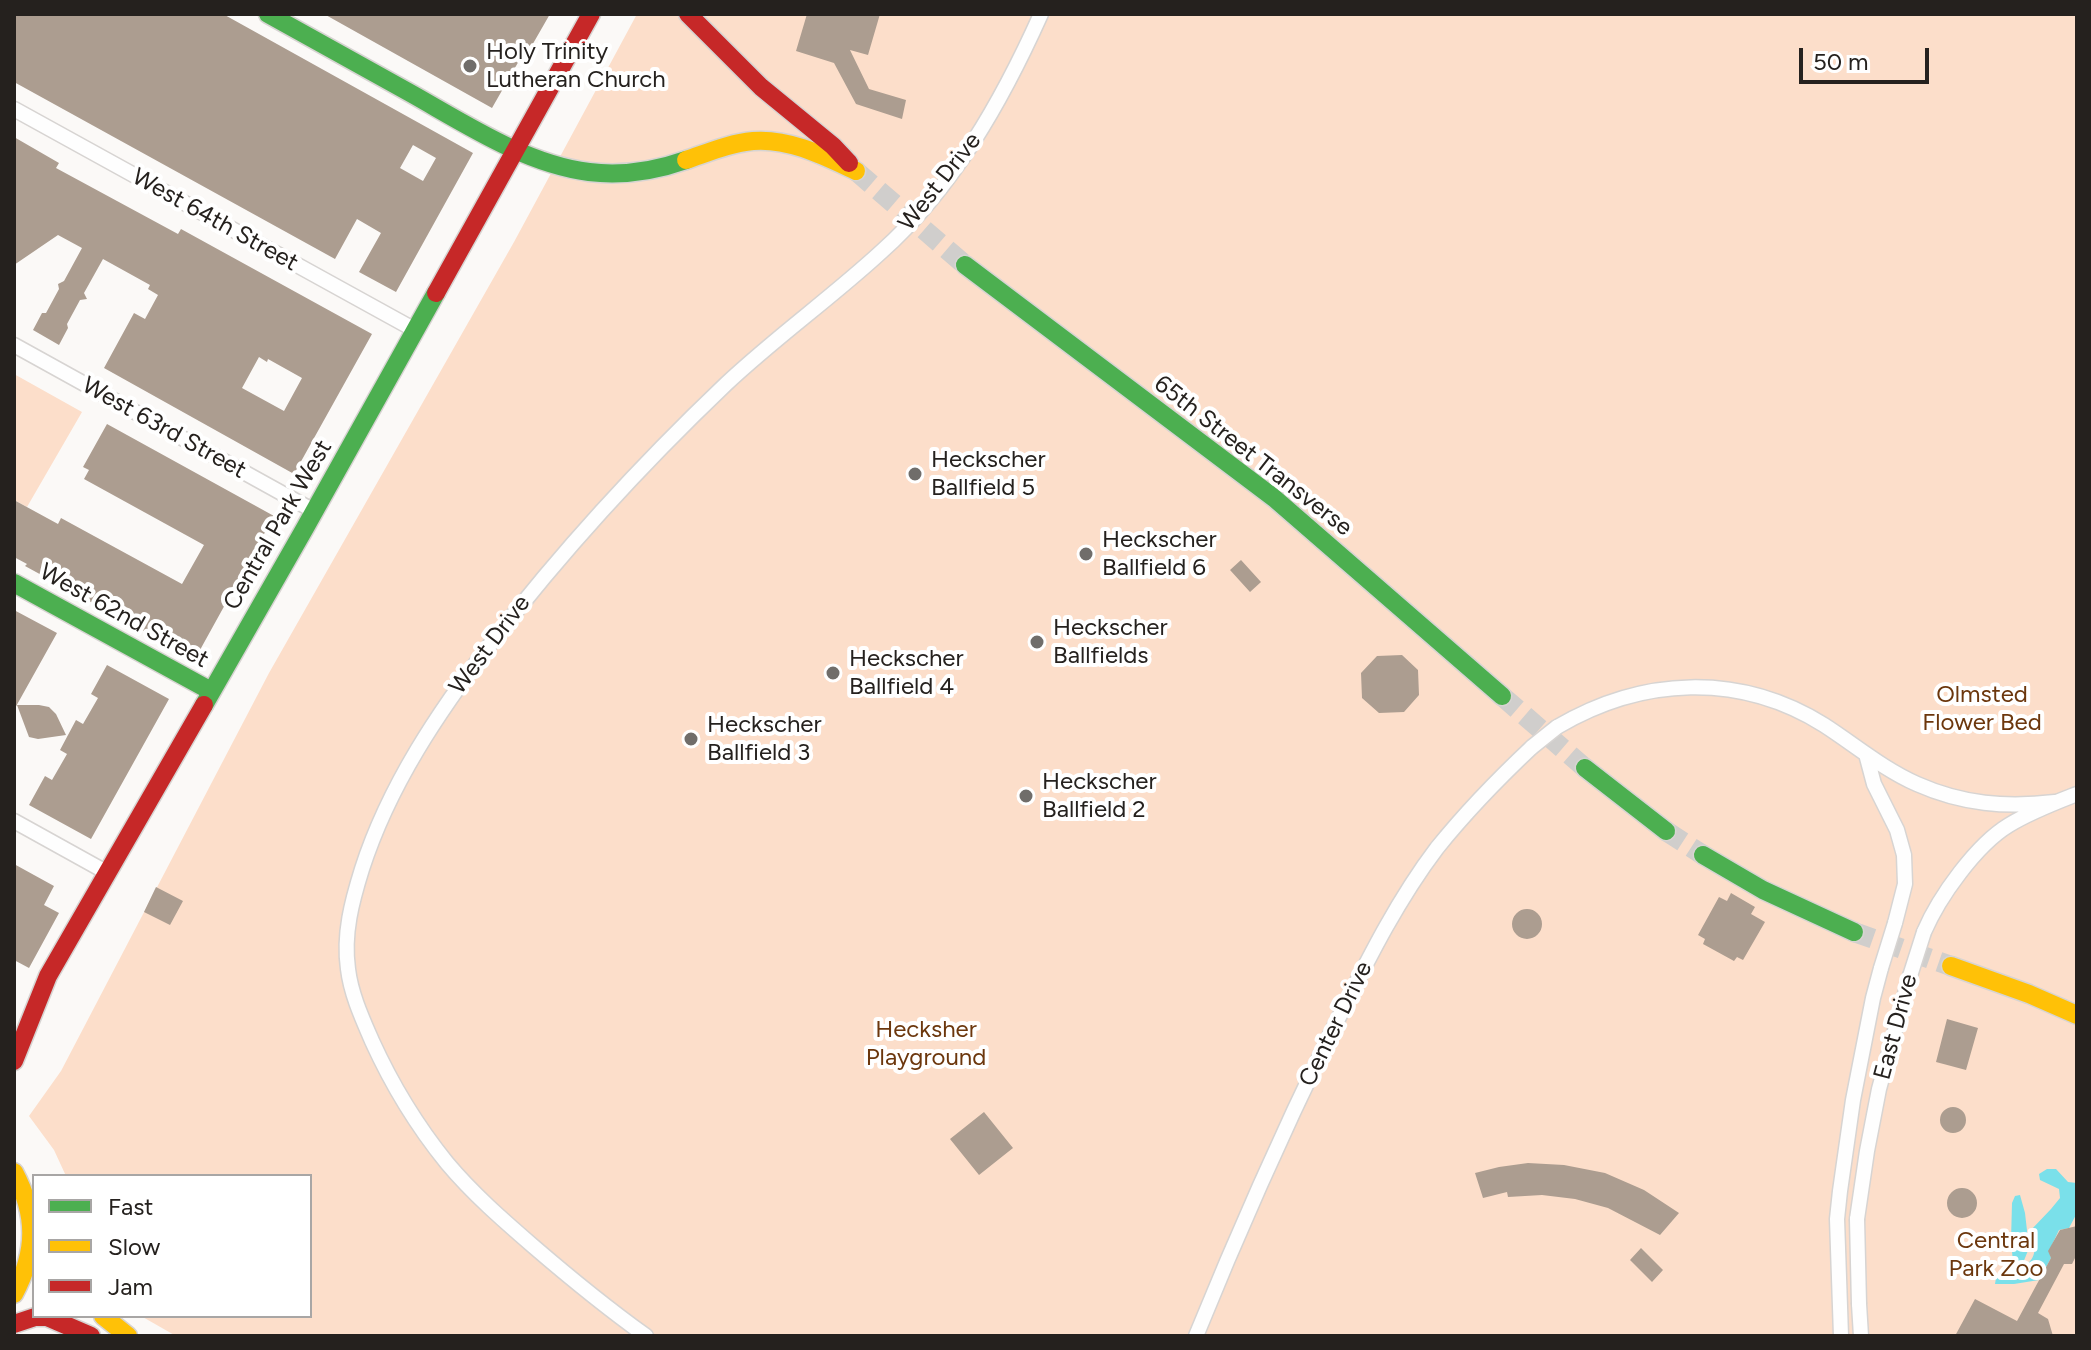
<!DOCTYPE html>
<style>
body{margin:0}
#map{position:relative;width:2091px;height:1350px;overflow:hidden;background:#fbf9f7;font-family:Figtree,sans-serif}
canvas{display:block}
.frame{position:absolute;inset:0;border:16px solid #25211e;pointer-events:none}
.legend{position:absolute;left:32px;top:1174px;width:280px;height:144px;box-sizing:border-box;background:#fff;border:2px solid #a8a6a5;margin:0;padding:10px 14px;list-style:none;font-size:24px;color:#25211e}
.legend li{display:flex;align-items:center;gap:16px;height:40px}
.legend b{width:40px;border:2px solid #a8a6a5}
.scale{position:absolute;left:1799px;top:48px;width:130px;height:36px;box-sizing:border-box;border:4px solid #25211e;border-top:0;padding-left:10px;font-size:24px;line-height:28px;white-space:nowrap;color:#25211e;-webkit-text-stroke:6px #fff;paint-order:stroke}
</style>
<div id="map">
<canvas width="2091" height="1350"></canvas>
<div class="frame"></div>
<ul class="legend">
<li><b style="height:10px;background:#4caf50"></b>Fast</li>
<li><b style="height:10px;background:#ffc107"></b>Slow</li>
<li><b style="height:10px;background:#c62828"></b>Jam</li>
</ul>
<div class="scale">50 m</div>
</div>
<script>
const c = document.querySelector('canvas').getContext('2d');
c.lineJoin = 'round';
function fillPath(path, color) { c.fillStyle = color; c.fill(path, 'evenodd'); }
function stroke(path, color, width, dash) { c.strokeStyle = color; c.lineWidth = width; c.lineCap = dash ? 'butt' : 'round'; c.setLineDash(dash || []); c.stroke(path); }
function write(font, color, halo, rows, align = 'center') {
  c.font = font + ' Figtree,sans-serif'; c.lineWidth = 8; c.setLineDash([]); c.textBaseline = 'middle'; c.strokeStyle = halo; c.fillStyle = color; for (const [text, x, y, turn = 0] of rows) {
    c.save(); c.translate(x, y); c.rotate((+turn || 0) * Math.PI / 180); c.textAlign = isNaN(turn) ? turn : align; if (halo) c.strokeText(text, 0, 0); c.fillText(text, 0, 0); c.restore();
  }
}
fillPath(new Path2D(`
 M637,14H2077V1336H176L141,1316H310V1176H66L54,1150L29,1116L61,1071L269,673L514,242Z
 M14,374L82,412L27,507L14,500Z`), '#fcdeca');
fillPath(new Path2D(`
 M2047,1169H2056L2068,1182L2077,1183V1213L2069,1228L2059,1230L2049,1251L2051,1258L2039,1280L2014,1284H1995L1996,1278L2004,1275L2013,1262L2011,1241L2012,1203L2015,1196L2020,1195L2025,1213L2029,1248L2023,1263L2026,1265C2039,1255 2034,1244 2031,1230L2051,1209L2060,1198L2059,1189L2040,1180L2039,1174Z`), '#7ae0ea');
fillPath(new Path2D(`
 M14,14H223L473,153L396,292L359,272L381,233L357,219L335,259L14,82ZM413,145L436,158L423,181L400,168Z
 M324,14H550L523,61L520,59L492,108Z
 M807,14H880L868,55L850,50L869,89L906,100L902,119L856,104L834,63L796,51Z
 M14,137L59,163L56,168L178,234L181,229L372,334L294,474L104,368L134,313L145,319L158,295L148,289L150,285L103,259L84,293L87,299L80,300L67,324L68,328L59,345L33,330L42,313H46L59,289L58,284L64,281L82,248L58,235L14,265ZM259,357L267,362L268,359L302,378L284,411L242,388Z
 M107,424L274,516L195,659L25,566L27,564L14,557V500L58,524L61,518L182,584L204,545L84,479L89,470L83,467Z
 M1241,560L1261,582L1250,592L1230,570Z
 M14,610L57,633L14,710Z
 M1402,655L1418,670L1419,695L1404,712L1379,713L1362,698L1361,673L1377,656Z
 M107,665L169,699L91,839L29,805L45,776L52,780L67,754L60,750L76,720L83,724L98,698L91,694Z
 M17,705H39L49,707L56,714L66,735L38,739L29,737Z
 M14,864L54,886L44,905L59,913L29,968L14,960Z
 M156,887L183,901L170,925L144,912Z
 M1731,893L1755,907L1751,914L1765,922L1743,960L1737,957L1734,961L1703,944L1705,939L1698,935L1719,897L1727,901Z
 M1512 924a15 15 0 1 1 30 0a15 15 0 1 1-30 0Z
 M1947,1019L1978,1028L1966,1070L1936,1062Z
 M1940 1120a13 13 0 1 1 26 0a13 13 0 1 1-26 0Z
 M984,1112L1013,1148L979,1175L950,1139Z
 M1528,1163L1564,1165L1605,1173L1644,1190L1679,1213L1660,1235L1608,1208L1575,1199L1542,1195L1508,1197L1507,1192L1483,1198L1475,1173L1499,1167Z
 M1947 1203a15 15 0 1 1 30 0a15 15 0 1 1-30 0Z
 M2077,1226V1254L2072,1264H2064L2038,1313L2048,1319L2053,1336H1955L1975,1299L2017,1321L2051,1258L2048,1251L2060,1230Z
 M1641,1248L1663,1270L1652,1282L1630,1260Z`), '#ac9d90');
stroke(new Path2D(`
 M856,171L965,265
 M1502,696L1585,768
 M1666,831L1703,855
 M1854,932L1951,966`), '#d0cecc', 20, [20, 10]);
const street = new Path2D(`
 M14,109L415,330
 M14,345L314,511
 M1557,727C1642,677 1739,672 1824,725C1855,745 1883,769 1917,784C1962,804 2006,808 2055,802
 M1866,754L1874,784L1897,830L1904,855L1905,884L1895,923
 M14,821L106,872
 M1924,932C1939,897 1976,845 2009,825C2030,812 2054,803 2077,794
 M1857,1219L1867,1151L1879,1089L1910,976
 M1859,1304L1861,1336
 M646,1336C607,1308 569,1277 533,1246C503,1220 473,1194 447,1163C417,1126 392,1085 372,1041C362,1018 351,994 348,969C343,934 352,901 362,869C389,785 439,711 492,642C563,550 642,464 726,384C776,337 831,298 881,252C953,188 1002,101 1041,14
 M1196,1336C1237,1235 1281,1136 1329,1037C1362,972 1393,906 1437,848C1466,812 1499,778 1532,747
 M1841,1336L1837,1219L1840,1191L1853,1100L1873,998L1881,968`);
const fast = new Path2D(`
 M268,14C316,41 364,67 412,94C467,125 526,164 589,172C622,176 655,171 686,160
 M965,265L1274,498L1502,696
 M14,583L211,691
 M204,705L305,528L436,293
 M1585,768L1666,831
 M1703,855L1763,890L1854,932`);
const slow = new Path2D(`
 M686,160C707,153 730,143 753,141C789,138 824,156 856,171
 M1951,966L2029,994L2077,1015
 M14,1172C37,1215 37,1251 14,1294
 M103,1316L128,1336`);
const jam = new Path2D(`
 M688,14L761,87L833,146L849,163
 M436,293L591,14
 M14,1061L48,976L204,705
 M14,1324L35,1317H47L91,1336`);
stroke(street, '#d7d4d2', 17);
stroke(fast, '#d7d4d2', 21);
stroke(slow, '#d7d4d2', 21);
stroke(jam, '#d7d4d2', 21);
stroke(street, '#fefefe', 14);
stroke(fast, '#4caf50', 18);
stroke(slow, '#ffc107', 18);
stroke(jam, '#c62828', 18);
const streetBridge = new Path2D(`
 M1532,747L1557,727
 M1881,968L1895,923
 M1910,976L1924,932
 M1857,1219L1859,1304`);
stroke(streetBridge, '#d7d4d2', 17, []);
stroke(streetBridge, '#fefefe', 14);
for (const [x, y, r, color] of [
 [470,66,8,"#706d6a"],
 [915,474,8,"#706d6a"],
 [1086,554,8,"#706d6a"],
 [1037,642,8,"#706d6a"],
 [833,673,8,"#706d6a"],
 [691,739,8,"#706d6a"],
 [1026,796,8,"#706d6a"]
]) { const dot = new Path2D(); dot.arc(x, y, r, 0, 2 * Math.PI); c.fillStyle = color; c.fill(dot); stroke(dot, '#fff', 3); }
write('24px', '#25211e', '#fff', [
 ["Holy Trinity",486,52],
 ["Lutheran Church",486,80],
 ["Heckscher",931,460],
 ["Ballfield 5",931,488],
 ["Heckscher",1102,540],
 ["Ballfield 6",1102,568],
 ["Heckscher",1053,628],
 ["Ballfields",1053,656],
 ["Heckscher",849,659],
 ["Ballfield 4",849,687],
 ["Heckscher",707,725],
 ["Ballfield 3",707,753],
 ["Heckscher",1042,782],
 ["Ballfield 2",1042,810]
], 'left');
write('24px', '#25211e', '#fff', [
 ["West Drive",940,182,-52],
 ["West 64th Street",215,220,29],
 ["West 63rd Street",164,428,29],
 ["65th Street Transverse",1253,456,38],
 ["Central Park West",278,525,-60],
 ["West 62nd Street",124,616,29],
 ["West Drive",490,645,-53],
 ["Center Drive",1336,1024,-64],
 ["East Drive",1896,1027,-75]
]);
write('24px', '#6c370d', '#fff', [
 ["Olmsted",1982,695],
 ["Flower Bed",1982,723],
 ["Hecksher",926,1030],
 ["Playground",926,1058],
 ["Central",1996,1241],
 ["Park Zoo",1996,1269]
]);
</script>
